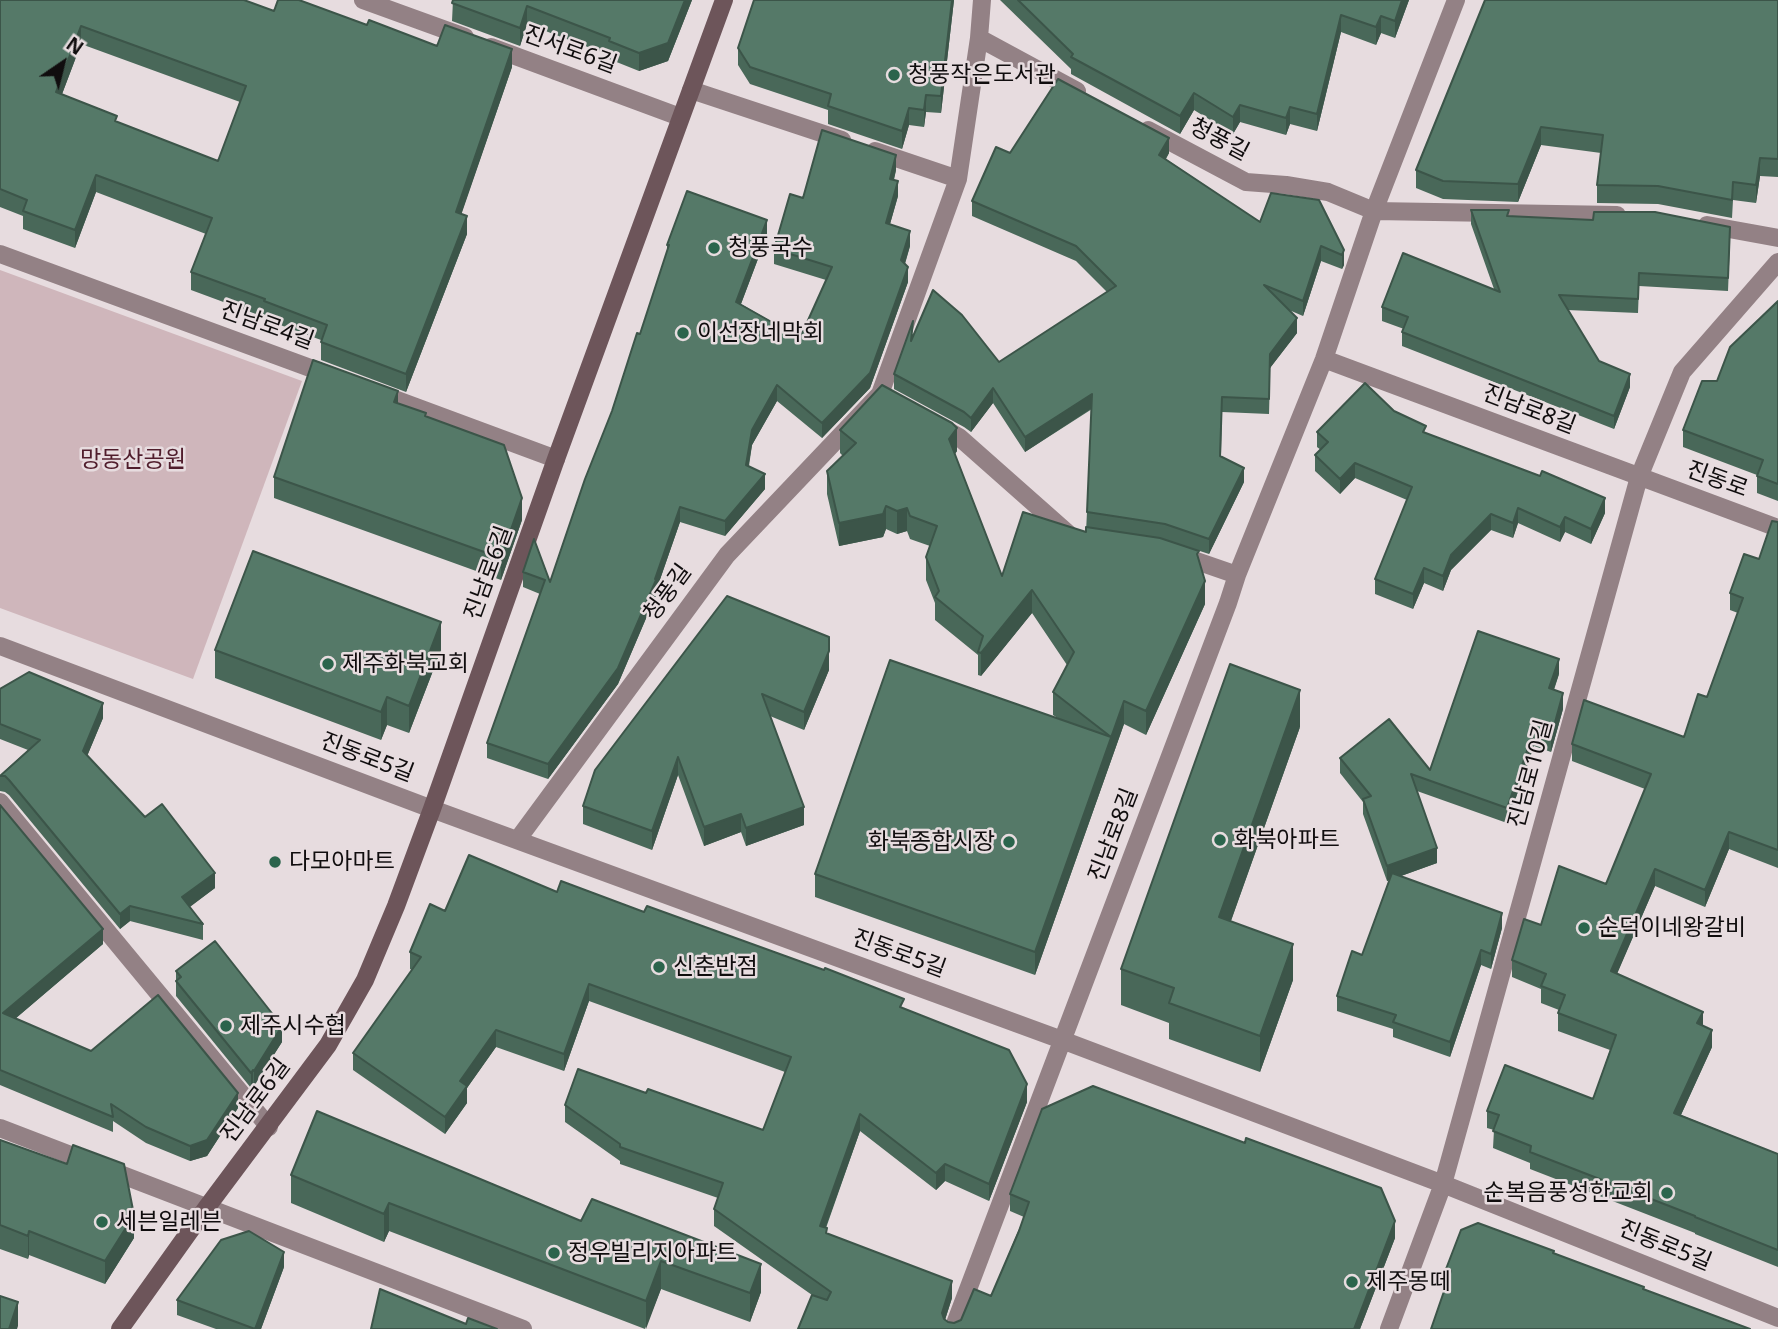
<!DOCTYPE html>
<meta charset="utf-8">
<style>
body{margin:0}
#map{position:relative;width:1778px;height:1329px;overflow:hidden;background:#e7dcdf;font-family:"Noto Sans",sans-serif}
canvas{display:block}
.north{position:absolute;left:28px;top:28px;width:70px;height:70px;-webkit-text-stroke:5px #e7dcdf;paint-order:stroke;rotate:35deg;font-size:19px;font-weight:700;line-height:28px;text-align:center;color:#100d0e}
.north::after{content:'';display:block;margin:auto;width:24px;height:32px;background:#100d0e;clip-path:polygon(50% 0,100% 100%,50% 72%,0 100%)}
</style>
<div id="map">
<canvas width="1778" height="1329"></canvas>
<div class="north">N</div>
</div>
<script>
const c = document.querySelector('canvas').getContext('2d');
c.lineJoin = 'round';
function fillPath(path, color) { c.fillStyle = color; c.fill(path, 'evenodd'); }
function stroke(path, color, width, dash) { c.strokeStyle = color; c.lineWidth = width; c.lineCap = dash ? 'butt' : 'round'; c.setLineDash(dash || []); c.stroke(path); }
function write(font, color, halo, rows, align = 'center') {
  c.font = font + ' "Noto Sans","Noto Sans KR",sans-serif'; c.lineWidth = 5; c.setLineDash([]); c.textBaseline = 'middle'; c.strokeStyle = halo; c.fillStyle = color; for (const [text, x, y, turn = 0] of rows) {
    c.save(); c.translate(x, y); c.rotate((+turn || 0) * Math.PI / 180); c.textAlign = isNaN(turn) ? turn : align; if (halo) c.strokeText(text, 0, 0); c.fillText(text, 0, 0); c.restore();
  }
}
fillPath(new Path2D(`
 M0,270L302,381L193,679L0,608Z`), '#cfb6bb');
stroke(new Path2D(`
 M363,0L465,37
 M979,38L1077,91
 M491,47L680,117
 M691,90L842,140
 M1148,130L1246,182L1286,185L1328,192L1374,211L1617,215
 M875,151L958,179
 M1707,225L1778,238
 M0,254L332,376
 M1324,359L1778,528
 M378,393L556,459
 M938,425L959,437L1072,537
 M1179,555L1237,575
 M0,646L432,809L1062,1040L1443,1184L1778,1318
 M0,802L269,1127
 M518,839L727,555L880,394L958,179L979,38L982,0
 M0,1128L523,1329
 M953,1329L1228,603L1237,575L1324,359L1374,211L1456,0
 M1389,1329L1443,1184L1639,477L1682,372L1778,262`), '#938185', 18);
stroke(new Path2D(`
 M120,1329L207,1207L328,1045L365,980L396,906L432,809L556,459L724,0`), '#6d555a', 18);
fillPath(new Path2D(`
 M0,0L274,11L367,25L512,67L461,214L467,234L406,392L321,360V340L264,319V317L191,290V272L206,234L96,192L75,248L23,229V216L0,207ZM81,44L240,102L218,161L117,122L62,94Z
 M453,0H692L668,61L639,71L609,59V55L527,24L520,46L452,21Z
 M954,0L941,113L926,112L924,127L909,125L902,149L828,124V110L750,84L738,65V48Z
 M1000,0H1409L1395,38L1381,33L1376,45L1341,32L1317,131L1290,124L1286,135L1240,122L1233,134L1194,110L1180,134L1071,74V69Z
 M1778,0V177L1760,176L1756,203L1733,200L1732,218L1658,204L1597,203V185L1601,153L1541,145L1518,202L1443,199L1416,188V170Z
 M1010,153H1169L1166,159L1260,222L1344,250V265L1342,269L1321,261L1303,316L1289,310L1297,333L1270,368L1269,414L1222,412L1221,456L1244,482L1209,554L1160,538L1199,559L1205,604L1146,735L1124,724L1035,975L815,897V874L1059,719L1053,715V692L1067,665L1032,613L981,676L978,675V655L935,620V603L926,580V557L930,546L910,539L907,531L897,534L886,529L883,537L839,546L827,494V471L843,456L840,453V430L957,451L955,454L1002,576L1086,532L1092,409L1025,452L993,403L971,432L964,427L894,389V374L913,335L999,362L1107,292L1076,261L972,216V201Z
 M896,170L894,180L898,196L890,224L910,246L905,264L908,282L870,388L822,438L777,401L752,445L749,466L765,489L725,536L680,522L656,591V595L618,684L548,779L487,758V743L540,594L523,587V572L550,582L640,334L667,251V245L767,235L741,304L800,338L826,280L774,264V249L803,198Z
 M1471,210L1509,216L1730,241L1728,291L1639,286L1638,313L1567,310L1599,361L1630,387L1614,429L1402,346V332L1404,329L1382,321V307L1494,289L1471,224Z
 M1778,301V501L1757,493V475L1683,447V430L1717,381Z
 M398,404L426,417L522,520L501,580L274,498V477Z
 M1394,411L1426,433L1605,513L1591,544L1565,532L1560,542L1518,523L1513,538L1491,530L1451,570L1443,591L1424,583L1413,609L1375,594V579L1407,500L1355,478L1340,494L1315,471V455L1321,450L1317,447V432Z
 M1778,522V868L1729,849L1705,907L1655,886L1617,973L1703,1025L1712,1047L1681,1115L1778,1154V1267L1695,1234V1233L1530,1169V1163L1493,1148L1494,1130L1487,1128V1111L1593,1099L1610,1050L1558,1031V1013L1559,1010L1541,1003V989L1512,977V960L1541,925L1606,884L1645,789L1572,761V744L1684,737L1707,697L1738,613L1730,610V593L1759,559Z
 M727,596L829,670L804,730L770,716L804,825L746,846L741,832L704,846L678,775L652,850L583,824V806Z
 M215,650H441L409,733L387,725L381,740L215,678Z
 M1559,674L1554,690L1563,709L1551,752L1534,746L1507,823L1417,791L1437,863L1401,876L1502,928L1491,969L1481,965L1450,1057L1393,1037V1029L1337,1011V996L1362,955L1389,880L1387,881L1363,814V802L1340,773V758L1430,770Z
 M0,689L103,718L87,756L145,817L215,888L189,907L203,924V940L130,921L120,929L9,795L5,792L0,791V775L28,750L0,739Z
 M1300,727L1231,921L1293,980L1260,1072L1169,1039V1023L1121,1005V969Z
 M0,805L103,944L15,1019L91,1051L238,1108L207,1156L190,1161L146,1143L113,1121V1132L0,1085Z
 M557,892L904,1009L1027,1102L989,1201L945,1181L936,1190L860,1131L826,1228L827,1233L952,1298L945,1320L948,1322L954,1323L961,1320L991,1296L1024,1217L1010,1211V1194L1395,1238L1360,1329H798L812,1295L714,1226V1209L718,1198L620,1164V1161L565,1122V1105L646,1093L763,1130L785,1072L589,1001L564,1071L496,1047L467,1088V1103L445,1134L353,1070V1053L412,970L410,969V952L445,911Z
 M176,971L282,1042L254,1086L253,1085L251,1088L176,996Z
 M0,1140L67,1164L134,1238L105,1284L29,1255L28,1259L0,1249Z
 M291,1175L581,1221L761,1292L750,1322L661,1289L645,1329L389,1231L384,1242L291,1203Z
 M1554,1253L1644,1289L1446,1286V1269Z
 M284,1267L261,1329H216L177,1315V1300Z`), '#496859');
fillPath(new Path2D(`
 M685,0H692L668,61L639,71V53Z
 M952,0H954L941,113V96Z
 M1402,0H1409L1395,38V21Z
 M527,6V24L520,46V28Z
 M1341,15V32L1317,131V114Z
 M1381,16V33L1376,45V27Z
 M81,26V44L56,110V92Z
 M512,49V67L456,230V212Z
 M1194,93V110L1180,134V116Z
 M926,95V112L924,127V110Z
 M1240,105V122L1233,134V117Z
 M1290,107V124L1286,135V118Z
 M909,108V125L902,149V131Z
 M1541,127V145L1518,202V184Z
 M1169,138V153L1159,169V155Z
 M896,155V170L890,194V179Z
 M1760,158V176L1756,203V185Z
 M96,175V192L75,248V230Z
 M898,181V196L886,238V223Z
 M467,216V234L406,392V374Z
 M767,220V235L736,317V302Z
 M910,231V246L901,276V260Z
 M1321,246V261L1303,316V301Z
 M1344,250V265L1342,269V255Z
 M908,267V282L870,388L822,438V423Z
 M1297,318V333L1270,368L1269,414L1270,354Z
 M1630,374V387L1614,429V416Z
 M777,385V401L752,445L746,480V465L752,430Z
 M993,388V403L971,432V418Z
 M398,391V413L394,402Z
 M1092,394V408L1025,452V437Z
 M957,428V451L949,462V439Z
 M1355,463V478L1340,494V479Z
 M1244,468V482L1209,554V539Z
 M765,474V489L725,536V521Z
 M522,498V520L501,580V558Z
 M1605,498V513L1591,544V529Z
 M886,506V529L883,537L839,546V523Z
 M680,507V522L656,591V595L618,684L548,779V764L655,579Z
 M907,508V531L897,534V511Z
 M1518,508V523L1513,538V523Z
 M1491,514V530L1451,570L1443,591V576L1451,555Z
 M1565,517V532L1560,542V527Z
 M1424,568V583L1413,609V594Z
 M1205,581V604L1146,735V711Z
 M1032,590V613L981,676V653Z
 M441,622V650L409,733V706Z
 M829,651V670L804,730V712Z
 M1559,659V674L1549,703V688Z
 M1300,690V727L1219,954V917Z
 M1563,693V709L1551,752V737Z
 M387,697V725L381,740V712Z
 M1124,701V724L1035,975V952Z
 M103,703V718L83,766V751Z
 M1534,731V746L1507,823V808Z
 M678,757V775L652,850V831Z
 M804,807V825L746,846V828Z
 M741,814V832L704,846V827Z
 M1729,832V849L1705,907V890Z
 M1437,848V863L1387,881V866Z
 M1655,869V886L1611,988V971Z
 M215,873V888L182,913V897Z
 M130,906V921L120,929V914Z
 M1502,913V928L1491,969V954Z
 M103,929V944L3,1029V1013Z
 M1293,944V980L1260,1072V1036Z
 M1481,950V965L1450,1057V1042Z
 M589,984V1001L564,1071V1054Z
 M1703,1012V1029L1697,1023Z
 M282,1026V1042L254,1086V1071Z
 M496,1030V1047L467,1088V1103L445,1134V1117L460,1081Z
 M1712,1030V1047L1674,1130V1113Z
 M253,1070V1085L251,1088V1073Z
 M1027,1084V1102L989,1201V1184Z
 M238,1093V1108L207,1156L190,1161V1146Z
 M860,1114V1131L820,1243V1226Z
 M945,1164V1181L936,1190V1173Z
 M389,1203V1231L384,1242V1214Z
 M134,1215V1238L105,1284V1261Z
 M1395,1221V1238L1360,1329H1354Z
 M29,1231V1255L28,1259V1236Z
 M284,1252V1267L261,1329H255Z
 M661,1261V1289L646,1329V1301Z
 M761,1264V1292L750,1322V1293Z
 M952,1281V1298L942,1329V1313Z
 M18,1302V1326L17,1329H9Z`), '#3c5549');
const building = new Path2D(`
 M0,0H244L274,11L278,0H299L367,25L369,20L437,46L445,25L512,49L456,212L467,216L406,374L321,342L327,325L264,301L265,299L191,272L212,218L96,175L75,230L23,211L27,200L0,189ZM81,26L246,86L218,161L115,121L117,116L56,92Z
 M453,0H685L668,43L639,53L609,41L610,38L527,6L520,28L452,3Z
 M754,0H952L941,96L926,95L924,110L909,108L902,131L828,106L831,94L750,67L738,48Z
 M1018,0H1402L1395,21L1381,16L1376,27L1341,15L1317,114L1290,107L1286,118L1240,105L1233,117L1194,93L1180,116L1071,57L1073,54Z
 M1485,0H1778V159L1760,158L1756,185L1733,182L1732,200L1658,186L1597,185L1603,135L1541,127L1518,184L1443,181L1416,170Z
 M1058,79L1169,138L1159,155L1260,222L1271,193L1319,200L1344,250L1342,255L1321,246L1303,301L1264,285L1297,318L1270,354L1269,399L1222,397L1220,456L1244,468L1209,539L1165,524L1087,512L1092,394L1025,437L993,388L971,418L964,412L894,374L913,321L911,341L933,290L962,315L999,362L1116,286L1076,246L972,201L996,147L1010,153Z
 M822,130L896,155L890,179L898,181L886,223L910,231L901,260L908,267L870,373L822,423L777,385L752,430L746,465L765,474L725,521L680,507L655,579L656,580L618,668L548,764L487,743L545,580L523,572L534,539L550,582L585,479L612,411L637,333L640,334L669,245H667L687,191L767,220L736,302L800,338L832,267L774,249L790,194L803,198Z
 M1471,210H1509L1507,216L1593,220L1594,212H1655L1730,227L1728,278L1639,273L1638,299L1559,295L1599,361L1630,374L1614,416L1402,332L1408,317L1382,307L1403,253L1500,292Z
 M1778,301V484L1757,476L1763,460L1683,430L1702,381H1717L1730,347Z
 M313,360L398,391L394,402L426,413L425,416L504,445L522,498L501,558L274,477Z
 M1365,383L1394,411L1426,426L1423,432L1540,476L1542,471L1605,498L1591,529L1565,517L1560,527L1518,508L1513,523L1491,514L1451,555L1443,576L1424,568L1413,594L1375,579L1412,487L1355,463L1340,479L1315,455L1328,442L1317,432Z
 M882,385L952,423L957,428L949,439L1002,576L1023,512L1086,532V527L1160,538L1199,551L1197,554L1205,581L1146,711L1124,701L1035,952L815,874L890,660L1111,737L1053,692L1074,652L1032,590L981,653L978,652L983,636L935,597L939,591L926,557L937,526L910,516L907,508L897,511L886,506L883,514L839,523L827,471L856,443L840,430Z
 M1772,521L1778,522V850L1729,832L1705,890L1655,869L1611,971L1703,1012L1697,1023L1712,1030L1674,1113L1778,1154V1250L1695,1217V1216L1530,1152L1531,1146L1493,1131L1499,1115L1487,1111L1505,1065L1593,1099L1616,1035L1558,1013L1565,995L1541,986L1546,974L1512,960L1524,919L1541,925L1559,866L1606,884L1651,774L1572,744L1584,700L1684,737L1698,694L1707,697L1743,598L1730,593L1744,554L1759,559Z
 M253,551L441,622L409,706L387,697L381,712L215,650Z
 M727,596L829,637V651L804,712L762,694L804,807L746,828L741,814L704,827L678,757L652,831L583,806L595,770Z
 M1478,631L1559,659L1549,688L1563,693L1551,737L1534,731L1507,808L1411,774L1437,848L1387,866L1363,799L1371,796L1340,758L1389,719L1430,770Z
 M1230,664L1300,690L1219,917L1293,944L1260,1036L1169,1003L1174,988L1121,969Z
 M29,672L103,703L83,751L145,817L162,804L215,873L182,897L203,924L130,906L120,914L9,780L5,776H0L40,740L0,724V689Z
 M0,805L103,929L3,1013L91,1051L158,995L238,1093L207,1140L190,1146L146,1127L111,1104L113,1117L0,1070Z
 M469,855L557,892L561,881L644,912L647,906L824,970L825,968L904,999L900,1007L1009,1050L1027,1084L989,1184L945,1164L936,1173L860,1114L820,1226L827,1228L826,1233L952,1281L942,1313L944,1319L948,1322L954,1323L961,1320L974,1289L991,1296L1019,1231L1029,1202L1010,1194L1042,1109L1093,1086L1245,1143L1246,1138L1381,1188L1395,1221L1354,1329H798L812,1295L827,1300L831,1292L714,1209L723,1183L620,1147V1144L565,1105L578,1069L646,1093L648,1089L763,1130L791,1057L589,984L564,1054L496,1030L460,1081L467,1086L445,1117L353,1053L421,957L410,952L430,904L445,911Z
 M1392,873L1502,913L1491,954L1481,950L1450,1042L1393,1022L1396,1015L1337,996L1352,951L1362,955Z
 M215,941L282,1026L254,1071L253,1070L251,1073L176,981L181,977L176,971Z
 M317,1111L581,1221L592,1199L761,1264L750,1293L661,1261L646,1301L389,1203L384,1214L291,1175Z
 M0,1140L67,1164L73,1145L124,1164L134,1215L105,1261L29,1231L28,1236L0,1225Z
 M1478,1223L1554,1251L1553,1253L1644,1287L1643,1289L1750,1329H1431L1451,1271L1446,1269L1461,1230Z
 M249,1231L284,1252L255,1329L177,1300L221,1240Z
 M380,1289L466,1324L468,1318L497,1329H371Z
 M0,1296L18,1302L9,1329H0Z`);
fillPath(building, '#557968');
stroke(building, '#3c5549', 2);
for (const [x, y, r, color] of [
 [894,75,7,"#2b644c"],
 [714,248,7,"#2b644c"],
 [683,333,7,"#2b644c"],
 [328,664,7,"#2b644c"],
 [1220,840,7,"#2b644c"],
 [1009,842,7,"#2b644c"],
 [275,862,7,"#2b644c"],
 [1584,928,7,"#2b644c"],
 [659,967,7,"#2b644c"],
 [226,1026,7,"#2b644c"],
 [1667,1193,7,"#2b644c"],
 [102,1222,7,"#2b644c"],
 [554,1253,7,"#2b644c"],
 [1352,1282,7,"#2b644c"]
]) { const dot = new Path2D(); dot.arc(x, y, r, 0, 2 * Math.PI); c.fillStyle = color; c.fill(dot); stroke(dot, '#e7dcdf', 2.5); }
write('23px', '#100d0e', '#e7dcdf', [
 ["진서로6길",570,50,20],
 ["청풍길",1219,140,28],
 ["진남로4길",267,326,20],
 ["진남로8길",1529,410,21],
 ["진동로",1717,480,20],
 ["진남로6길",489,573,-70],
 ["청풍길",668,593,-54],
 ["진동로5길",367,758,21],
 ["진남로10길",1531,774,-75],
 ["진남로8길",1114,835,-69],
 ["진동로5길",899,954,20],
 ["진남로6길",256,1101,-53],
 ["진동로5길",1665,1246,22]
]);
write('23px', '#100d0e', '#e7dcdf', [
 ["청풍작은도서관",908,75],
 ["청풍국수",728,248],
 ["이선장네막회",697,333],
 ["제주화북교회",342,664],
 ["화북아파트",1234,840],
 ["화북종합시장",995,842,"right"],
 ["다모아마트",289,862],
 ["순덕이네왕갈비",1598,928],
 ["신춘반점",673,967],
 ["제주시수협",240,1026],
 ["순복음풍성한교회",1653,1193,"right"],
 ["세븐일레븐",116,1222],
 ["정우빌리지아파트",568,1253],
 ["제주몽떼",1366,1282]
], 'left');
write('23px', '#501d2c', '#e7dcdf', [
 ["망동산공원",133,460]
]);
</script>
